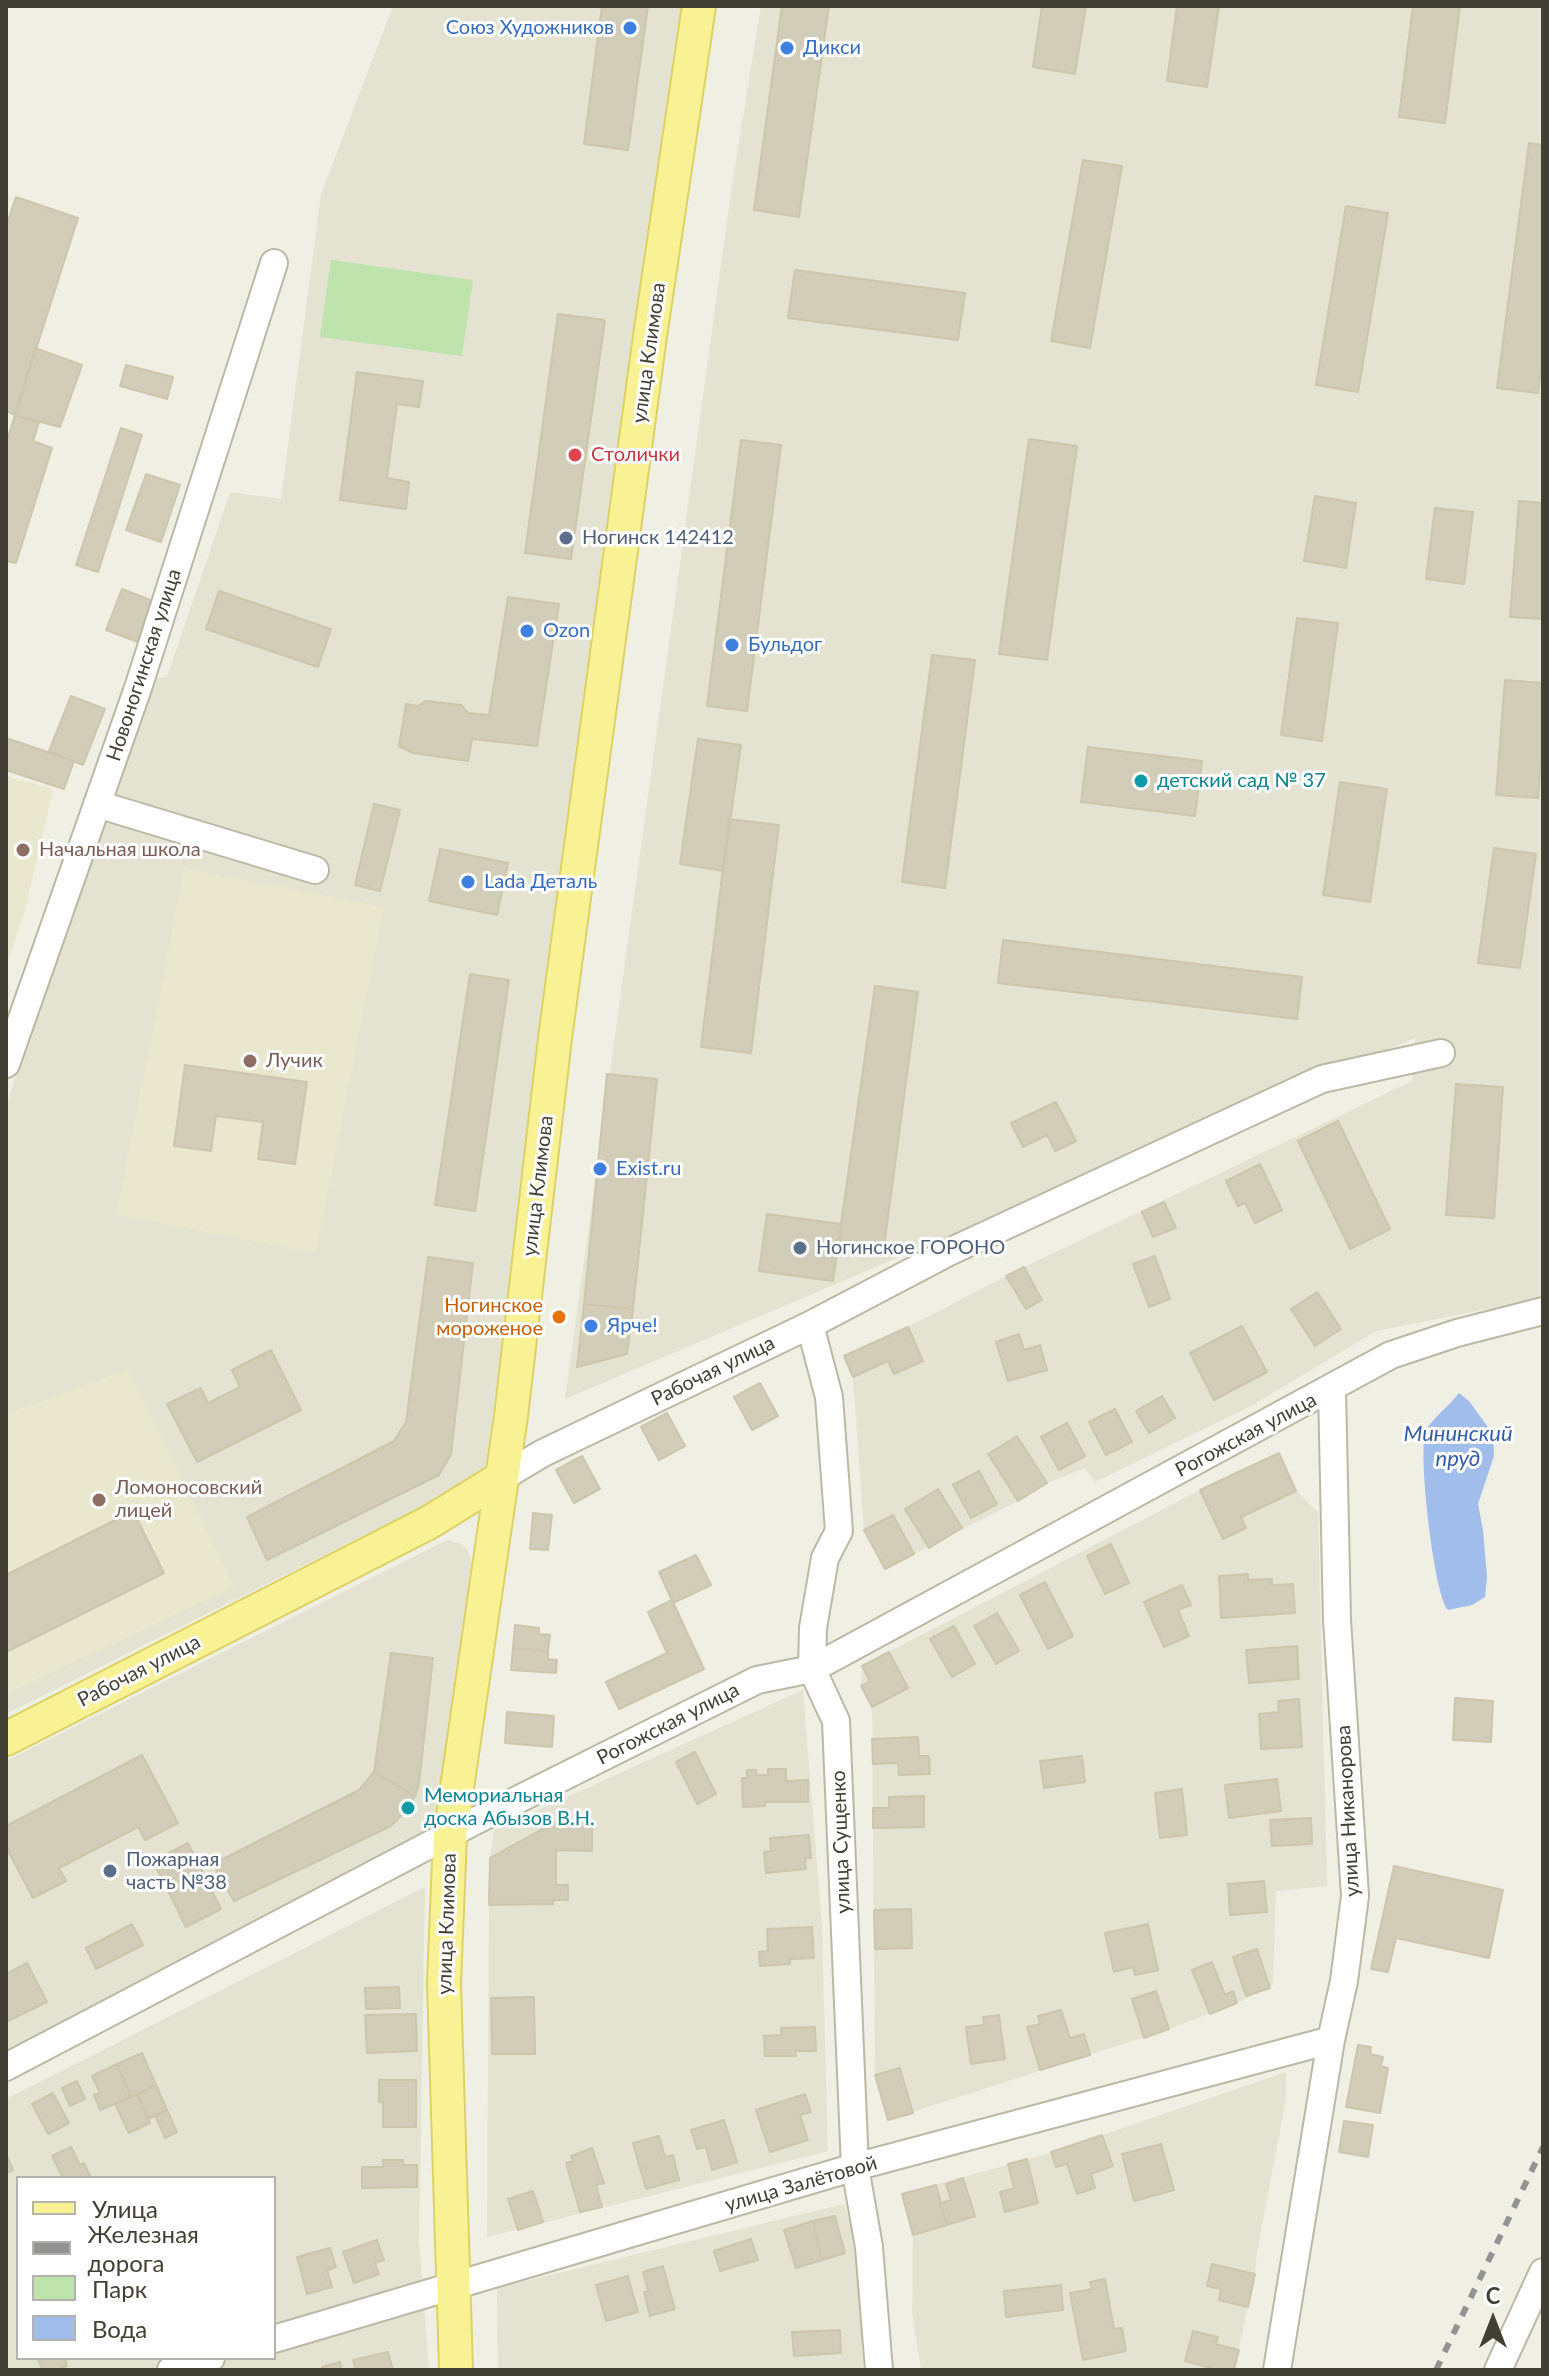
<!DOCTYPE html>
<meta charset="utf-8">
<style>
body{margin:0}
#map{position:relative;width:1549px;height:2376px;overflow:hidden;background:#f0efe3;font-family:Lato,sans-serif}
canvas{display:block}
.frame{position:absolute;inset:0;border:8px solid #423f34;pointer-events:none}
.legend{position:absolute;left:16px;top:2176px;width:260px;height:184px;box-sizing:border-box;background:#fff;border:2px solid #b3b2ae;margin:0;padding:10px 14px;list-style:none;font-size:24px;color:#423f34}
.legend li{display:flex;align-items:center;gap:16px;height:40px}
.legend b{width:40px;border:2px solid #b3b2ae}
.north{position:absolute;left:1453px;top:2280px;width:80px;height:80px;-webkit-text-stroke:6px #fff;paint-order:stroke;rotate:0deg;font-size:22px;font-weight:700;line-height:32px;text-align:center;color:#423f34}
.north::after{content:'';display:block;margin:auto;width:28px;height:36px;background:#423f34;clip-path:polygon(50% 0,100% 100%,50% 72%,0 100%)}
</style>
<div id="map">
<canvas width="1549" height="2376"></canvas>
<div class="frame"></div>
<ul class="legend">
<li><b style="height:10px;background:#f9f294"></b>Улица</li>
<li><b style="height:10px;background:#939393"></b>Железная дорога</li>
<li><b style="height:22px;background:#bfe3ad"></b>Парк</li>
<li><b style="height:22px;background:#a1bdeb"></b>Вода</li>
</ul>
<div class="north">С</div>
</div>
<script>
const c = document.querySelector('canvas').getContext('2d');
c.lineJoin = 'round';
function fillPath(path, color) { c.fillStyle = color; c.fill(path, 'evenodd'); }
function stroke(path, color, width, dash) { c.strokeStyle = color; c.lineWidth = width; c.lineCap = dash ? 'butt' : 'round'; c.setLineDash(dash || []); c.stroke(path); }
function write(font, color, halo, rows, align = 'center') {
  c.font = font + ' Lato,sans-serif'; c.lineWidth = 6; c.setLineDash([]); c.textBaseline = 'middle'; c.strokeStyle = halo; c.fillStyle = color; for (const [text, x, y, turn = 0] of rows) {
    c.save(); c.translate(x, y); c.rotate((+turn || 0) * Math.PI / 180); c.textAlign = isNaN(turn) ? turn : align; if (halo) c.strokeText(text, 0, 0); c.fillText(text, 0, 0); c.restore();
  }
}
fillPath(new Path2D(`
 M393,6H689L485,1470L471,1482L6,1714V1106L148,679L167,677L230,492L281,499L321,194Z
 M761,6H1543V1298L1376,1331L1251,1406L1095,1482L1085,1468L1047,1483L1018,1501L885,1569L864,1530L853,1377L844,1356L908,1327L1006,1276L1412,1081L1415,1038L565,1399L732,185Z
 M1279,1453L1296,1491L1318,1512L1327,1886L1276,1891L1273,1985L1237,2003L1169,2029L888,2120L875,2075L872,1707L861,1686L862,1666L1200,1490Z
 M447,1540L461,1544L467,1549L473,1565L440,1815L433,1824L405,1845L333,1886L6,2052V1761Z
 M803,1690L822,1927L828,2151L487,2237L489,1905L490,1858L494,1830Z
 M425,1887L419,2242L429,2370H6V2099ZM18,2178H274V2358H18Z
 M1286,2072V2099L1257,2252L1255,2274L1234,2370H921L912,2312L913,2235L902,2194L1047,2154Z
 M844,2204L858,2250L863,2370H498L497,2288Z`), '#e4e2d1');
fillPath(new Path2D(`
 M6,776L53,789L25,911L6,967Z
 M184,868L384,907L316,1253L116,1215Z
 M128,1369L235,1587L6,1694V1414Z`), '#e9e7cd');
fillPath(new Path2D(`
 M331,260L473,280L462,356L320,337Z`), '#bfe3ad');
fillPath(new Path2D(`
 M1459,1393L1469,1401L1493,1434L1494,1456L1478,1504L1483,1530L1487,1577L1485,1597L1472,1605L1448,1610C1434,1596 1417,1449 1426,1430C1432,1419 1451,1404 1459,1393Z`), '#a1bdeb');
const building = new Path2D(`
 M602,6H648L628,150L584,144Z
 M782,6H829L799,217L754,210Z
 M1042,6H1086L1075,74L1033,67Z
 M1177,6H1219L1207,87L1167,81Z
 M1413,6H1460L1445,123L1399,117Z
 M1529,143L1543,145V354L1538,393L1497,388Z
 M1083,160L1122,166L1090,348L1051,341Z
 M16,197L78,218L15,415L6,411V227Z
 M1346,206L1388,213L1358,392L1316,385Z
 M795,270L965,293L958,340L788,318Z
 M558,314L605,320L571,559L525,553Z
 M35,348L82,365L60,427L15,415Z
 M126,365L173,377L167,399L120,386Z
 M357,372L423,381L419,407L397,404L387,478L409,482L406,509L340,500Z
 M15,415L39,422L33,441L52,448L16,563L6,561V443Z
 M121,428L142,435L98,572L76,565Z
 M1029,439L1077,446L1047,660L999,654Z
 M741,440L781,445L747,711L707,706Z
 M146,474L180,485L161,542L126,530Z
 M1315,496L1356,503L1346,568L1304,561Z
 M1519,501L1543,503V619L1510,617Z
 M1435,508L1473,512L1464,584L1426,579Z
 M122,589L153,601L138,642L106,630Z
 M219,591L331,629L318,667L206,629Z
 M508,597L559,604L537,746L472,739L468,761L413,753L399,746L406,704L418,706L426,701L461,705L468,713L489,715Z
 M1297,618L1338,623L1322,741L1281,735Z
 M932,655L975,660L945,888L902,882Z
 M1505,680L1543,683V734L1538,798L1496,795Z
 M71,696L105,709L83,765L49,751Z
 M6,738L74,761L64,789L6,770Z
 M698,739L741,745L723,871L680,864Z
 M1088,747L1202,761L1195,816L1081,802Z
 M1340,782L1387,789L1370,902L1323,895Z
 M374,804L400,810L380,891L355,885Z
 M729,819L779,825L751,1053L701,1047Z
 M1494,848L1536,854L1520,968L1478,963Z
 M440,849L508,863L497,915L429,901Z
 M1003,940L1302,977L1297,1019L998,983Z
 M470,974L509,980L475,1211L435,1205Z
 M875,986L918,992L884,1247L841,1242V1224Z
 M185,1065L307,1082L295,1164L258,1159L263,1122L216,1116L211,1151L174,1146Z
 M607,1074L657,1079L633,1309L584,1304Z
 M1456,1084L1503,1087L1494,1218L1446,1215Z
 M1056,1102L1076,1141L1055,1151L1047,1135L1023,1147L1011,1123Z
 M1338,1121L1390,1229L1350,1249L1298,1141Z
 M1260,1164L1282,1210L1255,1223L1245,1203L1238,1206L1226,1181Z
 M1164,1202L1176,1228L1153,1237L1142,1212Z
 M767,1214L841,1224L833,1281L759,1271Z
 M1155,1256L1170,1299L1149,1307L1133,1264Z
 M428,1257L473,1263L451,1454L439,1475L267,1560L247,1517L394,1441L406,1422Z
 M1024,1267L1042,1300L1026,1309L1006,1276Z
 M1317,1292L1341,1329L1315,1346L1291,1309Z
 M584,1304L633,1309L627,1354L577,1367Z
 M1242,1326L1267,1372L1214,1400L1190,1353Z
 M908,1327L923,1361L894,1374L888,1361L853,1377L844,1356Z
 M1019,1334L1024,1350L1040,1345L1047,1370L1008,1381L996,1342Z
 M271,1350L301,1410L197,1462L167,1404L201,1388L208,1403L240,1387L232,1370Z
 M760,1383L778,1416L752,1430L734,1397Z
 M1162,1396L1175,1418L1149,1433L1136,1411Z
 M1115,1409L1132,1442L1106,1455L1089,1422Z
 M667,1413L685,1446L659,1460L641,1427Z
 M1067,1423L1085,1456L1059,1470L1041,1437Z
 M1017,1436L1047,1483L1018,1501L988,1454Z
 M1279,1453L1296,1491L1241,1517L1246,1528L1223,1539L1200,1490Z
 M582,1456L600,1489L574,1503L556,1470Z
 M979,1471L997,1504L971,1518L953,1485Z
 M938,1489L962,1528L929,1548L905,1509Z
 M133,1511L164,1573L6,1652V1575Z
 M533,1513L552,1515L548,1550L530,1549Z
 M893,1515L914,1554L885,1569L864,1530Z
 M1111,1544L1129,1583L1105,1594L1087,1556Z
 M696,1555L711,1585L673,1603L659,1572Z
 M1248,1574V1580L1272,1579V1585L1293,1584L1295,1613L1221,1618L1219,1576Z
 M1045,1582L1073,1636L1048,1649L1020,1595Z
 M1182,1585L1191,1605L1178,1610L1189,1636L1164,1647L1144,1602Z
 M672,1600L704,1669L619,1709L606,1682L667,1653L648,1612Z
 M997,1613L1019,1651L996,1664L974,1626Z
 M515,1625L539,1628V1634L550,1635L548,1651L513,1648Z
 M954,1626L975,1664L952,1677L930,1639Z
 M1297,1646L1299,1679L1249,1683L1246,1650Z
 M513,1648L548,1651V1659L557,1660L556,1673L511,1670Z
 M889,1652L908,1688L872,1707L861,1686L870,1681L862,1666Z
 M391,1653L433,1658L419,1784L415,1796L374,1772Z
 M1455,1698L1493,1701L1491,1742L1453,1740Z
 M1299,1699L1302,1747L1261,1749L1259,1714L1279,1712L1278,1701Z
 M507,1712L554,1716L552,1747L505,1743Z
 M918,1737L919,1756H929L930,1774L899,1775L898,1763L873,1764L872,1739Z
 M695,1752L716,1794L697,1804L676,1762Z
 M142,1755L178,1823L145,1840L138,1827L59,1868L66,1881L33,1898L6,1847V1826Z
 M1082,1756L1085,1782L1044,1788L1040,1761Z
 M768,1769H786V1781L808,1780V1802H765V1806L743,1807L742,1778H747V1770H756V1775H768Z
 M374,1772L415,1796L408,1808L391,1826L234,1901L213,1864L359,1790Z
 M1277,1779L1281,1811L1229,1818L1225,1785Z
 M1182,1789L1187,1835L1160,1838L1155,1793Z
 M924,1796V1827L873,1828V1808H889V1797Z
 M1311,1818L1312,1844L1272,1846L1270,1820Z
 M553,1823H592V1851L556,1850V1885H568V1900H553V1904L489,1905L490,1858Z
 M809,1835L811,1858H805L806,1869L766,1873L764,1852L771,1851L770,1838Z
 M188,1843L221,1909L186,1927L153,1861Z
 M1394,1866L1503,1890L1489,1958L1396,1938L1388,1972L1371,1969Z
 M1264,1881L1267,1912L1230,1915L1228,1884Z
 M911,1909L912,1948L875,1949L874,1910Z
 M132,1924L143,1945L96,1969L86,1948Z
 M1148,1924L1158,1970L1135,1975L1133,1967L1114,1972L1105,1933Z
 M812,1927L814,1958L790,1959V1964L760,1966L759,1952L768,1951L767,1929Z
 M1257,1949L1270,1988L1246,1996L1233,1957Z
 M1212,1962L1225,1995L1233,1991L1237,2003L1210,2014L1192,1970Z
 M27,1963L47,2002L6,2022V1974Z
 M399,1987L400,2008L366,2009L365,1988Z
 M1156,1991L1169,2029L1144,2038L1132,1999Z
 M534,1997L535,2054H492L491,1998Z
 M1061,2010L1070,2038L1084,2034L1090,2055L1040,2070L1027,2027L1040,2024L1038,2016Z
 M416,2014L417,2051L367,2053L365,2015Z
 M999,2015L1005,2059L971,2064L966,2027L984,2025L983,2017Z
 M815,2027L816,2051H795L796,2056H765L764,2036L781,2035V2028Z
 M1358,2045L1371,2047L1370,2054L1383,2057L1381,2066L1388,2068L1380,2113L1346,2107Z
 M142,2053L156,2085L131,2097L117,2064Z
 M117,2064L131,2097L100,2110L94,2095L100,2093L92,2076Z
 M900,2068L913,2113L888,2120L875,2075Z
 M379,2080H416V2127H383V2102H379Z
 M77,2081L85,2099L70,2106L62,2088Z
 M156,2085L167,2110L148,2119L137,2094Z
 M53,2093L69,2123L48,2134L32,2104Z
 M137,2094L150,2123L129,2133L115,2104Z
 M805,2094L811,2112L800,2115L808,2140L770,2152L756,2110Z
 M167,2110L177,2132L165,2138L155,2115Z
 M724,2120L737,2162L712,2170L706,2147L697,2149L691,2130Z
 M1344,2121L1373,2125L1368,2157L1339,2152Z
 M1102,2135L1113,2166L1091,2174L1095,2188L1077,2194L1067,2164L1056,2167L1051,2152Z
 M659,2136L665,2157L673,2155L679,2180L646,2189L633,2143Z
 M1161,2144L1174,2190L1134,2201L1122,2154Z
 M71,2147L80,2165L84,2163L91,2178H63L52,2156Z
 M592,2148L604,2183L596,2185L602,2207L580,2212L566,2163L573,2161L571,2156Z
 M6,2154L13,2170L6,2173Z
 M1027,2159L1038,2203L1005,2212L1000,2192L1014,2188L1008,2164Z
 M383,2160H403V2165H417V2187L362,2188V2167H383Z
 M963,2178L975,2216L947,2225L940,2203L951,2200L946,2184Z
 M936,2185L947,2225L913,2235L902,2194Z
 M533,2191L543,2222L518,2230L508,2199Z
 M835,2216L845,2253L822,2260L813,2221Z
 M813,2221L822,2260L796,2268L784,2230Z
 M751,2239L758,2260L720,2271L714,2251Z
 M377,2240L384,2260L375,2263L379,2274L354,2283L343,2252Z
 M330,2248L336,2267L327,2270L332,2287L307,2294L297,2257Z
 M1212,2264L1255,2274L1248,2307L1219,2300L1221,2289L1207,2286Z
 M663,2266L675,2309L650,2316L644,2292L648,2291L643,2272Z
 M628,2276L638,2312L606,2321L596,2285Z
 M1105,2279L1114,2329L1122,2328L1126,2351L1083,2360L1070,2293L1092,2289L1090,2282Z
 M1061,2285L1063,2310L1006,2317L1004,2291Z
 M840,2330L841,2353L794,2356L792,2332Z
 M1193,2331L1218,2337L1216,2344L1239,2350L1234,2370H1210L1211,2368L1185,2361Z
 M388,2352L393,2370H356L353,2360Z
 M38,2358H65L67,2366L54,2370H42Z
 M340,2362L342,2370H323L322,2367Z`);
fillPath(building, '#d1cdb9');
stroke(building, '#ccc6ad', 2);
const minor = new Path2D(`
 M97,804L315,870
 M6,1064L138,688L274,263
 M810,1325L829,1397L839,1531L825,1558L813,1628L812,1669L836,1721L855,2167L869,2247L879,2370
 M501,1478L543,1453L810,1325L949,1252L1322,1079L1441,1053
 M6,2067L473,1822L757,1680L812,1669L1391,1355L1457,1333L1543,1311
 M274,2339L855,2167L1331,2040
 M171,2370L211,2358
 M1277,2370L1331,2040L1344,1981L1355,1896L1337,1620L1332,1389
 M1498,2370L1543,2272`);
const major = new Path2D(`
 M6,1739L430,1522L501,1478
 M456,2370L444,1983L450,1836L511,1416L555,1038L650,336L699,6`);
stroke(minor, '#bbb8a6', 30);
stroke(major, '#ddd265', 36);
stroke(minor, '#fff', 26);
stroke(major, '#f9f294', 32);
stroke(new Path2D(`
 M1436,2370L1543,2147`), '#939393', 6, [10, 10]);
for (const [x, y, r, color] of [
 [630,28,8,"#3f7fe0"],
 [787,48,8,"#3f7fe0"],
 [575,455,8,"#e0444e"],
 [566,538,8,"#5c6f8a"],
 [527,631,8,"#3f7fe0"],
 [732,645,8,"#3f7fe0"],
 [1141,781,8,"#0f9aa8"],
 [23,850,8,"#8d6e63"],
 [468,882,8,"#3f7fe0"],
 [250,1061,8,"#8d6e63"],
 [600,1169,8,"#3f7fe0"],
 [800,1248,8,"#5c6f8a"],
 [559,1317,8,"#e8710a"],
 [591,1326,8,"#3f7fe0"],
 [99,1500,8,"#8d6e63"],
 [408,1808,8,"#0f9aa8"],
 [110,1871,8,"#5c6f8a"]
]) { const dot = new Path2D(); dot.arc(x, y, r, 0, 2 * Math.PI); c.fillStyle = color; c.fill(dot); stroke(dot, '#fff', 3); }
write('20px', '#366cbe', '#fff', [
 ["Союз Художников",614,28,"right"],
 ["Дикси",803,48],
 ["Ozon",543,631],
 ["Бульдог",748,645],
 ["Lada Деталь",484,882],
 ["Exist.ru",616,1169],
 ["Ярче!",607,1326]
], 'left');
write('20px', '#423f34', '#fff', [
 ["улица Климова",649,353,-82],
 ["Новоногинская улица",144,665,-72],
 ["улица Климова",538,1186,-83],
 ["Рабочая улица",713,1371,-26],
 ["Рогожская улица",1246,1435,-28],
 ["Рабочая улица",139,1671,-27],
 ["Рогожская улица",668,1724,-27],
 ["улица Никанорова",1348,1811,-93],
 ["улица Сущенко",841,1842,-92],
 ["улица Климова",447,1924,-88],
 ["улица Залётовой",801,2184,-16]
]);
write('20px', '#be3a42', '#fff', [
 ["Столички",591,455]
], 'left');
write('20px', '#4e5e75', '#fff', [
 ["Ногинск 142412",582,538],
 ["Ногинское ГОРОНО",816,1248],
 ["Пожарная",126,1860],
 ["часть №38",126,1883]
], 'left');
write('20px', '#0d838f', '#fff', [
 ["детский сад № 37",1157,781],
 ["Мемориальная",424,1796],
 ["доска Абызов В.Н.",424,1819]
], 'left');
write('20px', '#785e54', '#fff', [
 ["Начальная школа",39,850],
 ["Лучик",266,1061],
 ["Ломоносовский",115,1488],
 ["лицей",115,1511]
], 'left');
write('20px', '#c56008', '#fff', [
 ["Ногинское",543,1306],
 ["мороженое",543,1329]
], 'right');
write('italic 22px', '#335da7', '#fff', [
 ["Мининский",1458,1434],
 ["пруд",1458,1459]
]);
</script>
